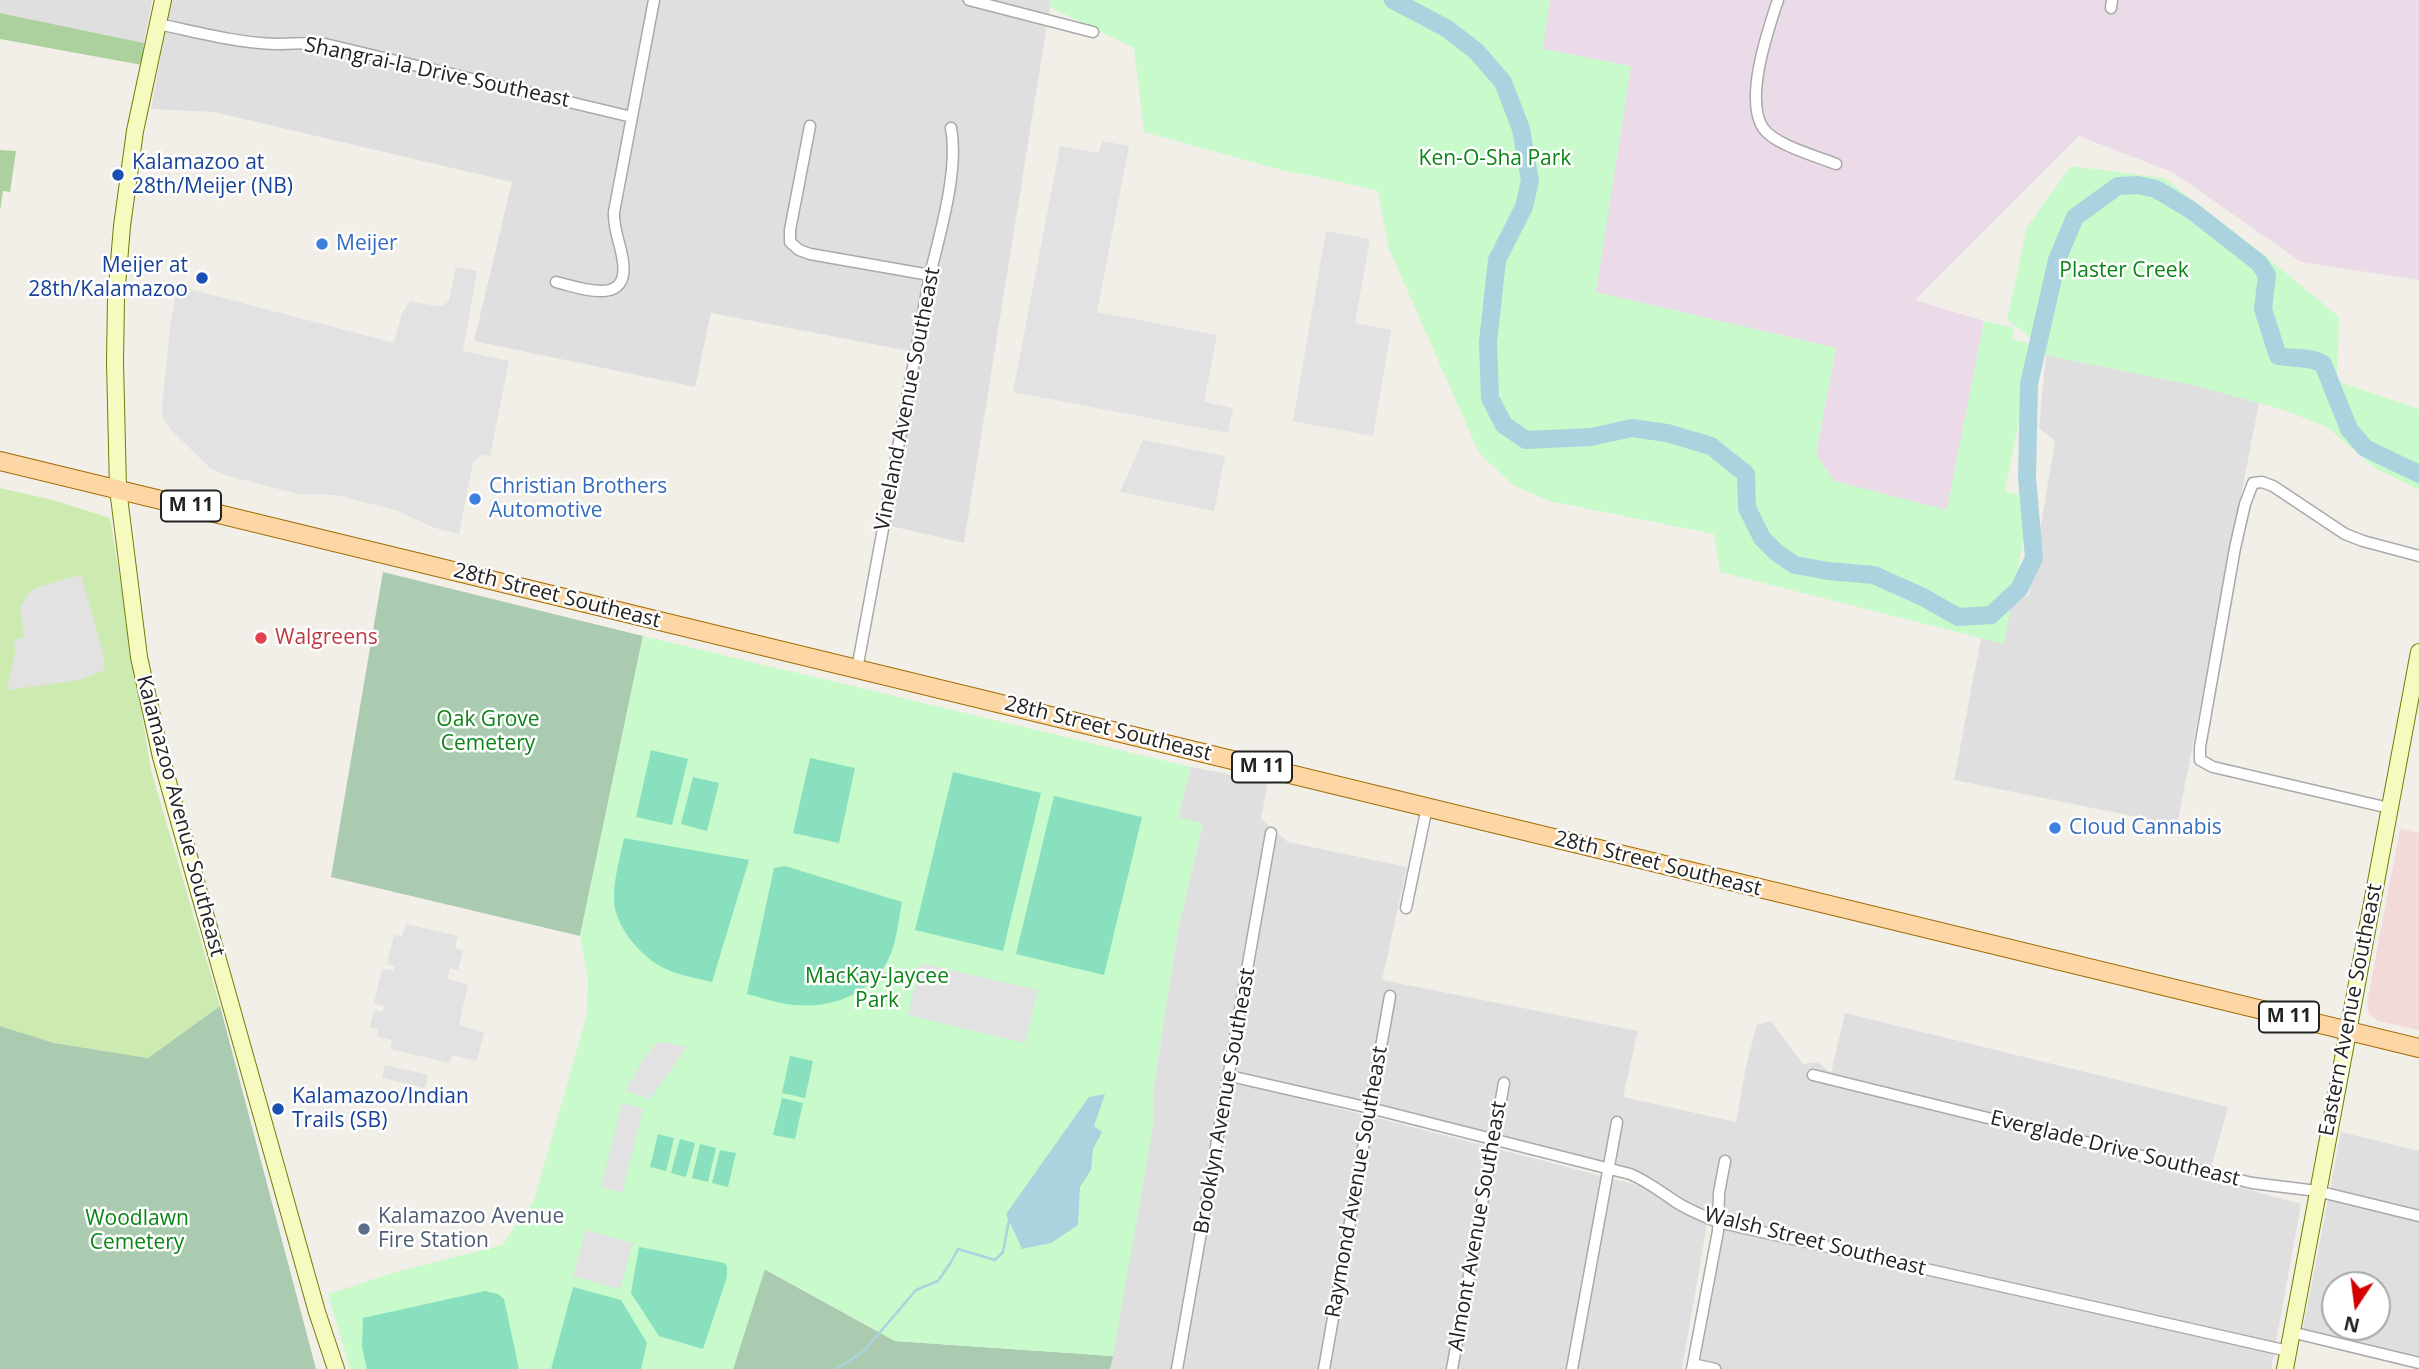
<!DOCTYPE html>
<style>
body{margin:0}
#map{position:relative;width:2419px;height:1369px;overflow:hidden;background:#f2efe9;font-family:"Open Sans",sans-serif}
canvas{display:block}
.north{position:absolute;left:2321px;top:1271px;width:70px;height:70px;box-sizing:border-box;background:#fff;border:2px solid #a7a7a7;border-radius:50%;rotate:193deg;font-size:19px;font-weight:700;line-height:28px;text-align:center;color:#222}
.north::after{content:'';display:block;margin:auto;width:24px;height:32px;background:#d40000;clip-path:polygon(50% 0,100% 100%,50% 72%,0 100%)}
</style>
<div id="map">
<canvas width="2419" height="1369"></canvas>
<div class="north">N</div>
</div>
<script>
const c = document.querySelector('canvas').getContext('2d');
c.lineJoin = 'round';
function fillPath(path, color) { c.fillStyle = color; c.fill(path, 'evenodd'); }
function stroke(path, color, width, dash) { c.strokeStyle = color; c.lineWidth = width; c.lineCap = dash ? 'butt' : 'round'; c.setLineDash(dash || []); c.stroke(path); }
function write(font, color, halo, rows, align = 'center') {
  c.font = font + ' "Open Sans",sans-serif'; c.lineWidth = 5; c.setLineDash([]); c.textBaseline = 'middle'; c.strokeStyle = halo; c.fillStyle = color; for (const [text, x, y, turn = 0] of rows) {
    c.save(); c.translate(x, y); c.rotate((+turn || 0) * Math.PI / 180); c.textAlign = isNaN(turn) ? turn : align; if (halo) c.strokeText(text, 0, 0); c.fillText(text, 0, 0); c.restore();
  }
}
fillPath(new Path2D(`
 M0,0H152L144,43L0,13Z
 M171,0H1051L964,543L878,523L909,351L711,313L695,387L474,341L512,182L214,112L151,109Z
 M2046,355L2193,385L2259,403L2177,825L1954,780L1981,638L2004,643L2011,604L2029,595L2055,441L2039,428Z
 M1191,767L1268,782L1261,819L1288,842L1407,867L1382,980L1638,1031L1623,1097L1736,1122L1746,1066L1757,1025L1771,1021L1803,1064L1818,1062L1831,1073L1845,1013L2228,1107L2208,1179L2301,1204L2271,1369H1699L1720,1244L1728,1214L1696,1207L1647,1175L1239,1071L1237,1082L1633,1184L1658,1192L1681,1212L1707,1224L1682,1369H1110L1153,1126V1091L1178,929L1203,824L1178,817Z
 M2341,1132L2419,1151V1357L2303,1329ZM2335,1285H2377V1327H2335Z`), '#e0dfdf');
fillPath(new Path2D(`
 M2400,829L2419,833V1030L2378,1021L2369,1014L2367,1003Z`), '#f2dad9');
fillPath(new Path2D(`
 M1550,0H2419V280L2301,262L2174,173L2079,136L1915,300L1984,321L1947,510L1834,481L1816,454L1836,348L1595,292L1631,66L1542,49Z`), '#ebdbe8');
fillPath(new Path2D(`
 M0,488L53,500L110,518L151,770L220,1006L148,1058L54,1043L0,1026Z`), '#cdebb0');
fillPath(new Path2D(`
 M0,13L144,43L142,65L0,39Z
 M0,150L16,151L10,192L3,191L0,211Z`), '#add19e');
fillPath(new Path2D(`
 M383,572L643,636L580,936L331,877Z
 M220,1006L316,1369H0V1026L54,1043L148,1058Z
 M764,1269L895,1341L1113,1356L1110,1369H733Z`), '#aacbaf');
fillPath(new Path2D(`
 M1051,0H1550L1543,49L1631,66L1596,292L1836,348L1816,454L1834,481L1947,510L1984,321L2014,328L2012,339L2034,345L2005,491L2031,498L2004,644L1720,572L1714,534L1549,501L1513,485L1479,453L1389,249L1378,191L1319,177L1289,172L1144,132L1134,48L1050,7Z
 M2071,166L2164,178L2264,255L2339,317L2337,381L2419,409V490L2375,468L2327,427L2281,409L2193,385L2046,355L2025,333L2007,320L2027,227Z
 M643,636L1191,767L1178,817L1203,823L1178,929L1153,1091V1126L1113,1356L895,1341L765,1269L733,1369H350L328,1294L392,1273L502,1245L534,1200L587,1014L588,979L580,936Z`), '#c8facc');
fillPath(new Path2D(`
 M651,750L688,759L672,825L636,817Z
 M810,758L855,768L839,843L793,833Z
 M953,772L1041,793L1003,951L915,930Z
 M693,777L719,783L707,831L681,824Z
 M1054,796L1142,817L1104,975L1016,954Z
 M624,838L749,860L712,982C695,978 676,975 660,966C638,953 613,924 614,897C614,878 620,857 624,838Z
 M785,866L902,902C898,923 896,952 882,970C861,997 830,1008 795,1005C780,1004 763,998 747,994L774,868Z
 M790,1056L813,1061L805,1098L782,1093Z
 M782,1098L803,1103L795,1139L773,1135Z
 M658,1134L674,1138L666,1171L650,1167Z
 M680,1139L695,1143L686,1177L671,1173Z
 M700,1144L716,1148L708,1182L692,1178Z
 M720,1150L736,1153L728,1187L712,1183Z
 M639,1247L725,1263L727,1267V1277L703,1349L659,1336L631,1293Z
 M573,1287L621,1300L647,1343L641,1369H551Z
 M485,1291L498,1294L504,1299L519,1369H367L362,1347L363,1318Z`), '#88e0be');
fillPath(new Path2D(`
 M1102,141L1129,146L1097,312L1217,335L1204,402L1233,408L1228,433L1013,392L1060,146L1099,153Z
 M1326,231L1370,239L1355,323L1391,330L1373,436L1293,421Z
 M456,267L477,271L463,351L509,361L490,456L481,455L473,462L459,534L435,528L395,510L336,495L298,494L225,475L211,469L170,429L163,418L162,406L171,320L178,286L394,343L402,313L410,301L441,307L449,301Z
 M1143,440L1225,456L1214,511L1120,492Z
 M81,575L103,653L105,670L79,680L7,690L15,653L14,640L24,638L20,607L29,592L41,586Z
 M406,924L458,936L455,948L463,950L458,970L450,968L447,979L468,984L459,1025L484,1032L477,1061L452,1055L449,1063L390,1049L392,1040L377,1036L378,1029L370,1027L374,1010L382,1012L384,1006L374,1003L382,969L394,971L395,966L387,964L394,935L402,936Z
 M920,963L1038,990L1025,1043L908,1015Z
 M656,1043H667L687,1047L650,1099L626,1091L643,1060Z
 M385,1065L428,1075L425,1088L382,1078Z
 M622,1103L643,1109L622,1193L601,1187Z
 M586,1230L633,1243L620,1289L573,1276Z`), '#e2e2e2');
fillPath(new Path2D(`
 M1105,1094L1094,1126L1102,1132L1093,1149L1091,1170L1080,1187L1078,1225L1051,1243L1022,1249L1006,1214L1089,1097Z`), '#aad3df');
stroke(new Path2D(`
 M837,1369L864,1351L916,1290L938,1281L951,1262L958,1249L995,1260L1003,1252L1009,1220`), '#aad3df', 2.5);
stroke(new Path2D(`
 M1393,0L1446,28L1476,51L1503,82L1521,129L1530,181L1524,207L1497,260L1488,342L1490,398L1504,425L1526,440L1591,437L1632,428L1667,433L1711,446L1746,474L1747,508L1762,538L1777,553L1795,565L1828,571L1874,575L1923,597L1958,617L1991,615L2019,589L2034,558L2027,478L2029,384L2057,260L2075,217L2118,186L2138,185L2156,189L2191,210L2259,263L2267,275L2263,309L2278,356C2293,359 2310,356 2323,364L2349,429L2365,448L2419,474`), '#aad3df', 18);
const street = new Path2D(`
 M969,0L1093,32
 M1778,0C1768,30 1744,99 1763,128C1775,145 1816,156 1836,164
 M2111,8L2112,0
 M158,24C197,32 237,43 276,44C293,44 308,42 325,44L632,117
 M810,126L790,230V242L799,250L810,254L930,275
 M556,282C580,288 629,307 623,262C621,244 613,230 614,212L654,0
 M857,669L930,275C940,233 959,170 951,128
 M2389,808L2213,767L2200,760V747L2235,548L2245,504L2253,483L2262,482L2273,486L2345,534L2363,541L2419,556
 M1406,908L1427,807
 M1813,1075L2252,1183L2317,1191L2419,1216
 M1230,1076L1370,1108L1630,1174C1647,1181 1658,1190 1673,1200C1686,1209 1703,1216 1718,1222L2288,1351
 M2291,1332L2419,1363
 M1693,1364L1715,1369
 M1177,1369L1271,833
 M1324,1369L1390,996
 M1452,1369L1504,1083
 M1572,1369L1617,1122
 M1692,1369L1718,1231L1719,1193L1725,1161`);
const secondary = new Path2D(`
 M163,0L135,131L122,226L116,298L115,362L118,489L139,657L161,757L317,1312L336,1369
 M2285,1369L2419,652`);
const primary = new Path2D(`
 M0,461L2419,1048`);
stroke(street, '#a9a9a9', 13);
stroke(secondary, '#707d05', 18);
stroke(primary, '#a06b00', 20);
stroke(street, '#fff', 10);
stroke(secondary, '#f7fabf', 16);
stroke(primary, '#fcd6a4', 18);
for (const [x, y, r, color] of [
 [118,175,7,"#1a4fb4"],
 [322,244,7,"#3f7fe0"],
 [202,278,7,"#1a4fb4"],
 [475,499,7,"#3f7fe0"],
 [261,638,7,"#e0444e"],
 [2055,828,7,"#3f7fe0"],
 [278,1109,7,"#1a4fb4"],
 [364,1229,7,"#5c6f8a"]
]) { const dot = new Path2D(); dot.arc(x, y, r, 0, 2 * Math.PI); c.fillStyle = color; c.fill(dot); stroke(dot, '#fff', 2.5); }
for (const [x, y, w] of [
 [191,506,60],
 [1262,767,60],
 [2289,1017,60]
]) { const box = new Path2D(); box.roundRect(x - w / 2, y - 15.5, w, 31, 5); c.fillStyle = '#fff'; c.fill(box); stroke(box, '#222', 2); }
write('bold 19px', '#222', null, [
 ["M 11",191,506],
 ["M 11",1262,767],
 ["M 11",2289,1017]
]);
write('21px', '#222', '#fff', [
 ["Shangrai-la Drive Southeast",437,73,12],
 ["Vineland Avenue Southeast",908,399,-79],
 ["28th Street Southeast",557,596,14],
 ["28th Street Southeast",1108,729,14],
 ["Kalamazoo Avenue Southeast",180,816,75],
 ["28th Street Southeast",1658,864,14],
 ["Eastern Avenue Southeast",2351,1010,-79],
 ["Brooklyn Avenue Southeast",1225,1101,-80],
 ["Everglade Drive Southeast",2115,1149,14],
 ["Raymond Avenue Southeast",1357,1182,-80],
 ["Almont Avenue Southeast",1478,1226,-80],
 ["Walsh Street Southeast",1815,1242,14]
]);
write('21px', '#0c8416', '#fff', [
 ["Ken-O-Sha Park",1495,159],
 ["Plaster Creek",2124,271],
 ["Oak Grove",488,720],
 ["Cemetery",488,744],
 ["MacKay-Jaycee",877,977],
 ["Park",877,1001],
 ["Woodlawn",137,1219],
 ["Cemetery",137,1243]
]);
write('21px', '#164399', '#fff', [
 ["Kalamazoo at",132,163],
 ["28th/Meijer (NB)",132,187],
 ["Meijer at",188,266,"right"],
 ["28th/Kalamazoo",188,290,"right"],
 ["Kalamazoo/Indian",292,1097],
 ["Trails (SB)",292,1121]
], 'left');
write('21px', '#366cbe', '#fff', [
 ["Meijer",336,244],
 ["Christian Brothers",489,487],
 ["Automotive",489,511],
 ["Cloud Cannabis",2069,828]
], 'left');
write('21px', '#be3a42', '#fff', [
 ["Walgreens",275,638]
], 'left');
write('21px', '#4e5e75', '#fff', [
 ["Kalamazoo Avenue",378,1217],
 ["Fire Station",378,1241]
], 'left');
</script>
